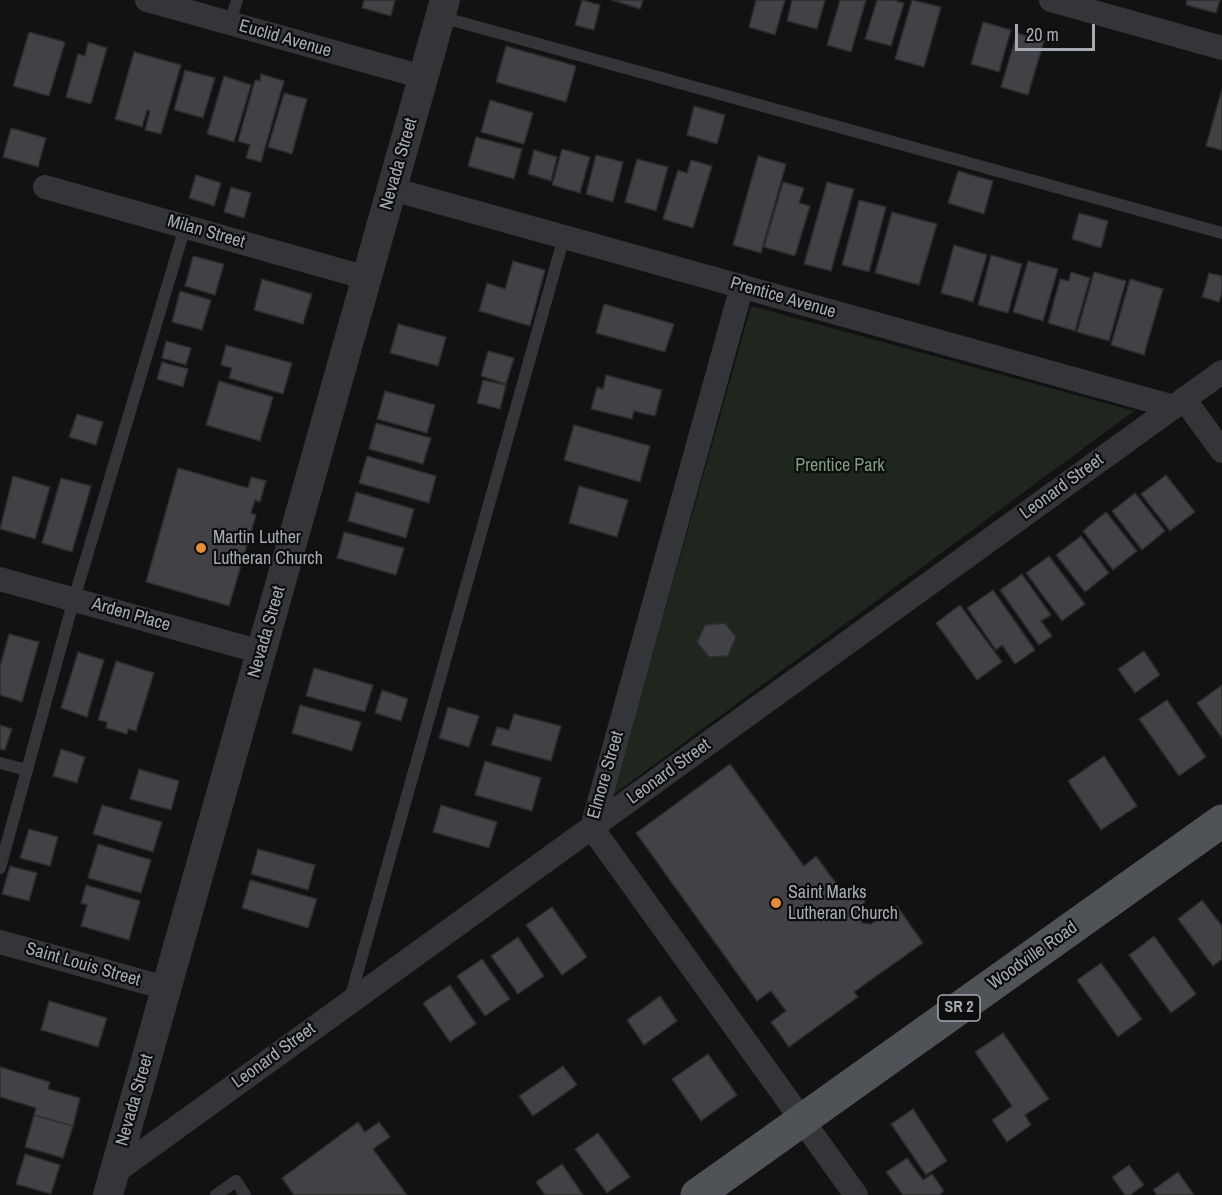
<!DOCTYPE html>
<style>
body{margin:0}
#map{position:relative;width:1222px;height:1195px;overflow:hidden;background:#121213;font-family:"Archivo Narrow",sans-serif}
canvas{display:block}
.scale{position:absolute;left:1015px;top:24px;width:80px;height:27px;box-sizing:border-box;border:3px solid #a4abb3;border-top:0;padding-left:8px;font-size:18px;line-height:21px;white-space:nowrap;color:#a4abb3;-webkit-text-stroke:4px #0d0d0e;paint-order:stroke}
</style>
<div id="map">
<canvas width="1222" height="1195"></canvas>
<div class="scale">20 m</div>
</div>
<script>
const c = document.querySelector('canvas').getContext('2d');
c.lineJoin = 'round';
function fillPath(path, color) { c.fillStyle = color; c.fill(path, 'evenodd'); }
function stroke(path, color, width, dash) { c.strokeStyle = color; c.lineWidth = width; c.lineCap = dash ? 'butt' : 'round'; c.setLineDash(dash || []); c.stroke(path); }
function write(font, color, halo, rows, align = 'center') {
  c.font = font + ' "Archivo Narrow",sans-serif'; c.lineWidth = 4.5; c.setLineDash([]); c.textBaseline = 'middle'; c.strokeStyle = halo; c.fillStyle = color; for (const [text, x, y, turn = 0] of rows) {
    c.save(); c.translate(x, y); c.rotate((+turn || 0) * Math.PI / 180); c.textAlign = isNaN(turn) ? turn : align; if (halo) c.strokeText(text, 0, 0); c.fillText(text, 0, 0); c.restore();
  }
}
fillPath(new Path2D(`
 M751,306L1134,411L613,795Z`), '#1e261e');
const building = new Path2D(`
 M364,0H395L391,16L362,8Z
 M582,0L600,5L594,30L575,25Z
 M612,0H643L640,9Z
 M756,0H785L775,35L749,27Z
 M792,0H825L817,29L787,21Z
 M840,0H866L851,52L827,45Z
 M877,0H893L904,3L891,46L865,39Z
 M912,0L941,7L924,67L895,59Z
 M1187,0H1220L1216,13L1186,5Z
 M983,22L1011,30L999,72L971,64Z
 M29,32L65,42L49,96L13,86Z
 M1017,33L1044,41L1028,95L1001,87Z
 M88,42L107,48L91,104L66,97L78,54L85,56Z
 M506,46L576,66L566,102L496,82Z
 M134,52L181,65L161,134L145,130L150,111L147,110L142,127L115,119Z
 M185,70L215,78L203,118L174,110Z
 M261,74L284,81L261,162L246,158L250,145L238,141L255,80L260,81Z
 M224,76L251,85L234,142L207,134Z
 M1222,89V150L1206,146Z
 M284,93L307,99L292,154L268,147Z
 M490,100L533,113L524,144L481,132Z
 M694,106L725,115L717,144L687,135Z
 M11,128L46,138L38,167L3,157Z
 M476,137L522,149L514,179L468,166Z
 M562,149L590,157L580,193L552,185Z
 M534,150L557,157L551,181L528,174Z
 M596,155L623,162L613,202L586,194Z
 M758,156L786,164L761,253L733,245Z
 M637,159L668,167L656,211L625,202Z
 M691,160L712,166L693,228L663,219L678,170L687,173Z
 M958,171L993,181L984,214L948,203Z
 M196,175L221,183L214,206L189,198Z
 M783,182L804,188L799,203L810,206L795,256L764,247Z
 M827,182L854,189L831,271L804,264Z
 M231,187L251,193L244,218L224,212Z
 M859,200L886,207L869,272L842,265Z
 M892,212L937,224L919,285L875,273Z
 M1079,213L1108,221L1101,248L1072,239Z
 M954,245L987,255L973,302L941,293Z
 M991,255L1022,264L1008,313L978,305Z
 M193,256L224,264L215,295L185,286Z
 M513,261L545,270L530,326L479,311L487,283L505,289Z
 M1028,261L1058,269L1043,321L1013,312Z
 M1071,272L1090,278L1075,331L1048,323L1060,279L1069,281Z
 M1094,272L1126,281L1109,341L1077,332Z
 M1209,273L1222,276V293L1219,302L1202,297Z
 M262,279L312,294L303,324L254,310Z
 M1130,279L1163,289L1144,355L1111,345Z
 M180,291L211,300L202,330L172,322Z
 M604,304L674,324L665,352L596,333Z
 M398,324L446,337L438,366L390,353Z
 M166,341L191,348L186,365L162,358Z
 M226,345L292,363L283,394L229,378L232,368L221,365Z
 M488,351L514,358L506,384L481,376Z
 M162,362L188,369L183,387L157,379Z
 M606,375L662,390L655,416L634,411L632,419L591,409L597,387L603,389Z
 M483,380L506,385L500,409L477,403Z
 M219,381L273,397L260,441L206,425Z
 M385,391L435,405L427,433L377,419Z
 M77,414L103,422L96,445L69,437Z
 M376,423L431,438L423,464L369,449Z
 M574,425L650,446L640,482L564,460Z
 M367,456L436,476L429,503L359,483Z
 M178,468L248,488L251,477L266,481L260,502L255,500L251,513L256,515L229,606L146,582Z
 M1166,475L1195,512L1170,531L1141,494Z
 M13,476L50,487L35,539L0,529Z
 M61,478L91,486L72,552L42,543Z
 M579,486L628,500L617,537L569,523Z
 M356,492L414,509L406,538L348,521Z
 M1135,493L1165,531L1142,550L1112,511Z
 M1106,512L1137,551L1113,570L1083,531Z
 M344,532L404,548L396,575L337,558Z
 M1081,536L1109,573L1085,592L1056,555Z
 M1049,556L1085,604L1062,621L1026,573Z
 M1022,574L1051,615L1041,621L1052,636L1039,645L1000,590Z
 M993,590L1035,650L1015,664L1002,645L996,650L967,608Z
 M960,605L1002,662L977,680L936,623Z
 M725,623L736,637L728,656L709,657L697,642L705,625Z
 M9,634L39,642L22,702L0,695V666Z
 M1144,651L1160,675L1135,693L1118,669Z
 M78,652L104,660L87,717L61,708Z
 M116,661L154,673L136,731L128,729L127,734L106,728L107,722L98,720Z
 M314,668L373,685L365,712L306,696Z
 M1222,685V738L1197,703Z
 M382,690L408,699L401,721L375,713Z
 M1167,700L1206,757L1179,776L1139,719Z
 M300,705L361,722L352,751L292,733Z
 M448,707L479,716L469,747L439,738Z
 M514,714L561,726L551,761L491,745L497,727L509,730Z
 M0,725L12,729L5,750L0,749Z
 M61,749L85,757L77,783L53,776Z
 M1104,756L1137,806L1101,830L1068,781Z
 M485,761L541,778L532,811L475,795Z
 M730,764L804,866L816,856L847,898L865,900L862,923L871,924L897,906L923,943L854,992L858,997L789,1047L771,1022L786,1011L771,991L757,1001L636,833Z
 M139,769L179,781L171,810L130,799Z
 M102,805L162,822L153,852L93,834Z
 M441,805L497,822L489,848L433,832Z
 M29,829L58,837L50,866L20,858Z
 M98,844L151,860L141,893L88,878Z
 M258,849L315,865L308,890L251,874Z
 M10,866L37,873L29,901L2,894Z
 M250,880L317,899L308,928L242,908Z
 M86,885L140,901L129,940L81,926L87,905L81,903Z
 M1202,900L1222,926V959L1213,966L1178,919Z
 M552,907L587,957L562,975L526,925Z
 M1154,936L1196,994L1171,1013L1129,955Z
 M518,937L544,976L518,994L491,956Z
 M482,959L510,999L485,1016L457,976Z
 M1101,963L1142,1019L1118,1037L1077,980Z
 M450,985L476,1024L450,1042L423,1003Z
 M660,996L677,1021L644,1045L627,1020Z
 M49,1001L107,1018L98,1047L41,1030Z
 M1003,1033L1049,1099L1025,1115L1031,1125L1007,1142L992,1120L1012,1106L975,1052Z
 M708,1054L737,1095L701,1121L672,1079Z
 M563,1066L577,1085L533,1116L519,1096Z
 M0,1067L50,1082L48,1089L80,1098L73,1126L34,1115L36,1108L0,1097Z
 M913,1109L947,1161L926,1175L891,1124Z
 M34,1115L73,1126L63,1158L25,1147Z
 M358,1122L365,1132L379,1122L390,1137L373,1149L407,1195H294L282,1178Z
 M598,1133L630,1177L607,1193L575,1149Z
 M25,1154L60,1165L51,1194L16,1184Z
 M907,1158L923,1180L932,1174L944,1191L939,1195H903L886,1172Z
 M562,1164L583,1195H545L536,1182Z
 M1129,1165L1144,1185L1130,1195H1125L1112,1177Z
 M1178,1172L1194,1195H1157L1153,1190Z`);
fillPath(building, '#414246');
stroke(building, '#2c2c2f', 1.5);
stroke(new Path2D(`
 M441,17L1222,233
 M230,23L237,0
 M0,763L27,770
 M0,868L74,599L185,227
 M350,999L564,237
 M216,1195L236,1181L245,1195`), '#333538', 12);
stroke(new Path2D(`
 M147,0L423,77
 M1051,0L1222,48
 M45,187L367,278
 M392,189L1174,407
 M742,286L592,828L856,1195
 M1184,399L1222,451
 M0,579L261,652
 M0,942L166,988
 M115,1172L1222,372`), '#333538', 24);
stroke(new Path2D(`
 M108,1195L445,0`), '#333538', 30);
stroke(new Path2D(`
 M697,1195L1222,821`), '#4f5257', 33);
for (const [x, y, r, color] of [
 [201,548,6,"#e98c33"],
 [776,903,6,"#e98c33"]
]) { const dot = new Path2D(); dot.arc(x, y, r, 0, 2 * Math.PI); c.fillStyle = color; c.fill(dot); stroke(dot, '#0d0d0e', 2); }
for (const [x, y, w] of [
 [959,1008,42]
]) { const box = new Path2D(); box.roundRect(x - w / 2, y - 13, w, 26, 4.5); c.fillStyle = '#0d0d0e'; c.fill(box); stroke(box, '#a4abb3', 1.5); }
write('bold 16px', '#a4abb3', null, [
 ["SR 2",959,1008]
]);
write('18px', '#a4abb3', '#0d0d0e', [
 ["Euclid Avenue",285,39,16],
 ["Nevada Street",399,164,-74],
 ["Milan Street",206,232,16],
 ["Prentice Avenue",783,298,16],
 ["Leonard Street",1062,487,-36],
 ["Arden Place",131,615,16],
 ["Nevada Street",267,632,-74],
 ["Leonard Street",669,772,-36],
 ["Elmore Street",606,775,-74],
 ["Woodville Road",1033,956,-35],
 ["Saint Louis Street",83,965,16],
 ["Leonard Street",274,1056,-36],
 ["Nevada Street",135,1100,-74]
]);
write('18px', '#7f9e7b', '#0d0d0e', [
 ["Prentice Park",840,466]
]);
write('18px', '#a4abb3', '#0d0d0e', [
 ["Martin Luther",213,538],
 ["Lutheran Church",213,559],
 ["Saint Marks",788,893],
 ["Lutheran Church",788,914]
], 'left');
</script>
